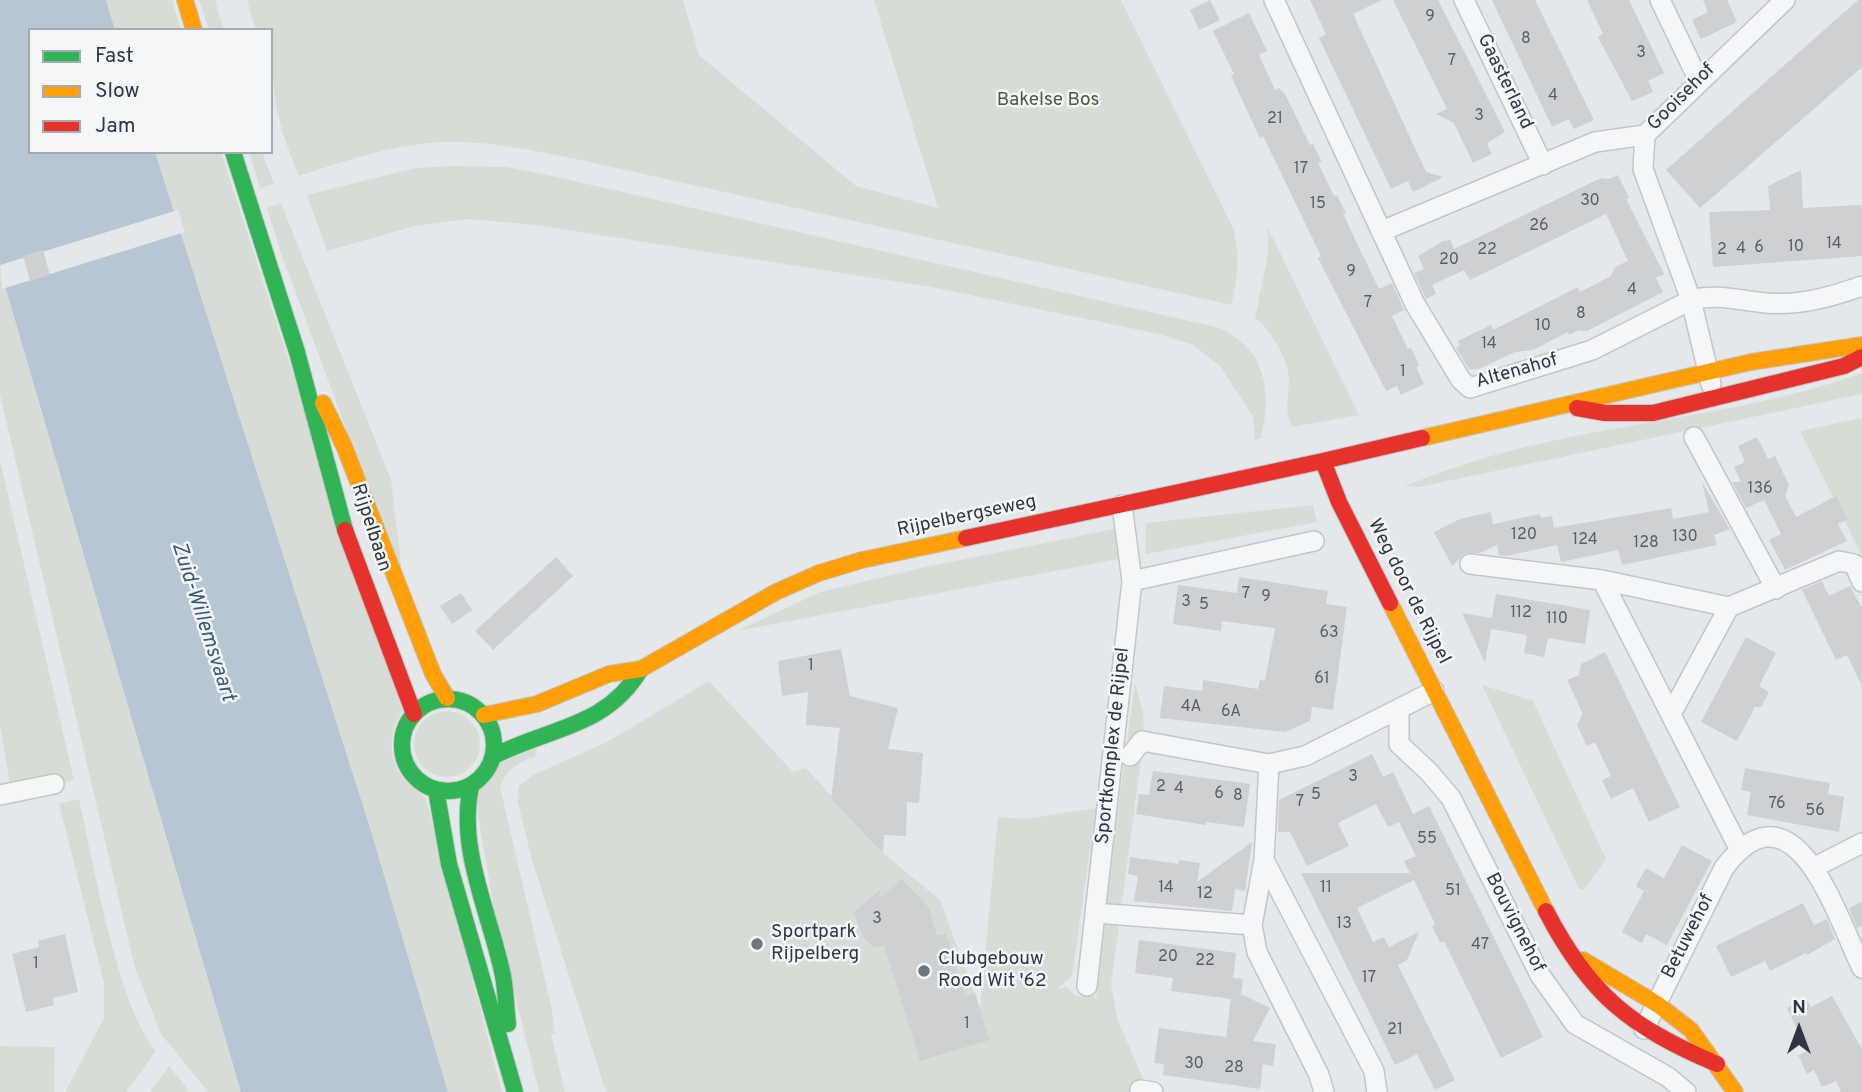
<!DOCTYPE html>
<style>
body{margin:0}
#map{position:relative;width:1862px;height:1092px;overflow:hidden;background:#e5e8ea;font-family:Overpass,sans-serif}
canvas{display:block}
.legend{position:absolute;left:28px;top:28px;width:245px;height:126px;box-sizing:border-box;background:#f4f6f8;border:2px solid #a4aab0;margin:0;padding:9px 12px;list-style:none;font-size:21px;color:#2d3743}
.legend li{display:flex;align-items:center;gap:14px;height:35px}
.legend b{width:35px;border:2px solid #a4aab0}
.north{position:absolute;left:1764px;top:994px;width:70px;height:70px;-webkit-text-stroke:5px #f4f6f8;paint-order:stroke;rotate:0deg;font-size:19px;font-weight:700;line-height:28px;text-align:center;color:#2d3743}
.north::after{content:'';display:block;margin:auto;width:24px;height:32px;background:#2d3743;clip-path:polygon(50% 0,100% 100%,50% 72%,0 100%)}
</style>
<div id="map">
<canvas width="1862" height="1092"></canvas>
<ul class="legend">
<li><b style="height:9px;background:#30b455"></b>Fast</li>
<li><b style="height:9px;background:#ff9f0a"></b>Slow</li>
<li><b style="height:9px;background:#e5322d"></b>Jam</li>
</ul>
<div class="north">N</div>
</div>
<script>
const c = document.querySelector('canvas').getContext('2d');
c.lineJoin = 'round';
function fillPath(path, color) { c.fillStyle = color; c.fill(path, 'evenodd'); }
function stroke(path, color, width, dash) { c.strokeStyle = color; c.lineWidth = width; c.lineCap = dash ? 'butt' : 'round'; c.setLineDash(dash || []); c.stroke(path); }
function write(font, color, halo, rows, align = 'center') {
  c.font = font + ' Overpass,sans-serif'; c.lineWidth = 5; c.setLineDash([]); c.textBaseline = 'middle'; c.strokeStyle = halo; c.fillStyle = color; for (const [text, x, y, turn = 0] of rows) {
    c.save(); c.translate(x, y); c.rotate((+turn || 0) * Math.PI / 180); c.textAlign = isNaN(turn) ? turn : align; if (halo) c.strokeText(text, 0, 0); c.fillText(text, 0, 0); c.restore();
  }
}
fillPath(new Path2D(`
 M106,0H172L181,30H115Z
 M199,0H215L224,30H209Z
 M247,0H683L699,55L856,186L938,208L874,0H1121L1234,230C1239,257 1239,277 1231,305L576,159C535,151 492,141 449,142C397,143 348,160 299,176C275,119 271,91 271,30H256Z
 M155,152H221L403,711C388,729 388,758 402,777C409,787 419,791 426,799L502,1092H448L371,831Z
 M249,152H262L274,184L260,188Z
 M454,166L507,167L552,176L1216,327C1265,346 1273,391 1261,438L1255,440L1253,416L1220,366L1193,345L1159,334L931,287L536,225L468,219L415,226L327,251L307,195L416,168Z
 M281,203L391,480L403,583L281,253L267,208Z
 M1268,228L1359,415L1293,427C1283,413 1289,396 1289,379C1288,360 1271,329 1255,318L1268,253Z
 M0,269L241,1092H208L161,1034L135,968L0,395Z
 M1862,373V394L1419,487L1404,486C1443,471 1483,457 1525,447C1637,420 1753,412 1862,373Z
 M1862,418V556L1800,431Z
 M0,460L74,780L31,789H11L0,726Z
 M1313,505L1317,522L1146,554V523Z
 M1118,528L1124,558L737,631L820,592L921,568Z
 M709,681L793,772L806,768L883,853L940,900L980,1009L998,817L1026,819L1096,808L1072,976L1057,989L1066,987L1076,996H1094L1097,1001L1095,986L1102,924L1135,683L1143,712L1144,737L1111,984L1118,1021L1149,1092H606L532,860L517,799L519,786L533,775L607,742Z
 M1482,685L1533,701L1606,859L1584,890L1579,889Z
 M414 744a33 33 0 1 1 66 0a33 33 0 1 1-66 0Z
 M537,743L535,757C519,761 505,771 500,787L552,1010L555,1033L551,1034L565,1092H539L496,920L474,793L487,784L499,762Z
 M79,799C93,861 118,1007 156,1051L126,1092H65L104,1018V983L59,804Z
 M0,1046L55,1047L54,1092H0Z
 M169,1066L190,1092H150Z`), '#d7ddd6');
fillPath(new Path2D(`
 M0,0H106L115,30H30V152H155L371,831L448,1092H241L0,269Z`), '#b7c6d2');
fillPath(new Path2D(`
 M178,210L185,232L2,289L0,265Z`), '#e5e8ea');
fillPath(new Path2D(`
 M1210,0L1220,20L1199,30L1190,10Z
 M1310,0H1382L1353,14L1426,172L1443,177L1413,192L1408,181L1391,189L1319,38L1326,34Z
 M1393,0H1438L1505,132L1487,143L1492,154L1473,163L1454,123L1436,114L1447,109Z
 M1492,0H1535L1594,120L1574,129L1569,119L1552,127Z
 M1587,0H1629L1664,73L1648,81L1653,92L1632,101L1598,37L1603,34Z
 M1703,0H1727L1737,22L1701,39L1692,20L1708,12Z
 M1858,0H1862V67L1700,208L1666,170Z
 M1249,13L1267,51L1259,55L1275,90L1279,88L1285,94L1310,145L1313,144L1322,162L1318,163L1334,196L1337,195L1346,213L1343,214L1379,289L1392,283L1404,310L1392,316L1408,349L1411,348L1415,356L1419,366L1416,367L1424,384L1401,395L1397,386L1386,391L1318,258L1321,256L1263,136L1260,138L1231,76L1234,74L1213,31Z
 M1801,170L1803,208L1862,205V256L1713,267L1709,212L1770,210L1768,186Z
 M1618,175L1629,198L1626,199L1664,274L1656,278L1663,292L1587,331L1579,330L1569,335L1568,332L1533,350L1515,352L1479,369H1469L1456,348L1460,345L1458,341L1491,325L1493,330L1578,287L1580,292L1611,276L1615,267L1628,261L1606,214L1470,280L1464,270L1432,285L1436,294L1426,299L1414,273L1424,269L1418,256L1443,241L1450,240L1454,249L1601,178L1609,179Z
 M43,250L50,275L30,281L23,256Z
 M1757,437L1768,459L1775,456L1789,485L1785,495L1796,517L1836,496L1848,519L1838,524L1847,541L1785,570L1769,540L1781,534L1764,500L1746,508L1732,482H1741L1734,467L1745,462L1738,446Z
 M1702,482L1730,529L1714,535L1717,545L1622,565L1618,550L1561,562L1557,545L1506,556L1499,555L1497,545L1480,553H1465L1452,566L1434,532L1460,519L1491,512L1493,524L1540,514L1541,518L1552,516L1554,528L1671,508L1673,519L1709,512Z
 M556,557L573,576L493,650L475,631Z
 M1239,577L1328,591L1326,604L1347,607L1333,710L1312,707L1310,721L1285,732L1160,718L1164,686L1202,691L1203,680L1258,689L1260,680L1265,681L1275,628L1222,621L1221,631L1173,624L1178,585L1237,593Z
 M1822,581L1829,596L1850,586L1862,608V686L1847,655L1836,660L1802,590Z
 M461,593L472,610L452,624L440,606Z
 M1496,594L1590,610L1585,644L1548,638L1544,657L1524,653L1527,635L1491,629L1485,663L1462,613L1492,618Z
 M1746,637L1776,653L1759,686L1769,692L1761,707H1755L1737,741L1701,722Z
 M841,649L850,696L898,708L888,749L923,753L919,803L907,802L906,836L884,835L883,853L831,799L840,728L806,725L808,692L782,696L778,661Z
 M1605,652L1680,807L1649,822L1633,788L1611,799L1602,780L1611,776L1595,742L1587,746L1577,725L1583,714L1567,680L1579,675L1581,664Z
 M1372,754L1383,777L1393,772L1413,814L1429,806L1543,1037L1501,1058L1444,941L1440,943L1432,926L1435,924L1414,880L1357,908L1373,942L1384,937L1389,947L1419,932L1407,960L1398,965L1455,1080L1435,1090L1417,1054L1395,1065L1301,873H1410L1404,861L1416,856L1399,822L1388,827L1376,804L1338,823L1349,846L1307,866L1290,832H1278L1279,800Z
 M1745,768L1830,783L1828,794L1844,797L1839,832L1747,815L1751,792L1741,790Z
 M1153,771L1250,784L1244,827L1206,822L1205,825L1136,814L1139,794L1149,795Z
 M1252,842L1245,891L1235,889L1232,911L1134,901L1138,876L1128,874L1130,857L1179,864V860L1200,863L1197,882Z
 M1682,845L1712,861L1667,945L1646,934L1642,943L1622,932L1644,891L1636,886L1646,868L1664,878Z
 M902,879L929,908L937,936L946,933L965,996L975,993L989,1040L920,1061L884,945L874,948L863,937L854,912L880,890L879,899Z
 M1862,902V926L1857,928L1849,908Z
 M1803,903L1814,925L1827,919L1835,939L1807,955L1806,953L1770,971L1765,961L1731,977L1716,946Z
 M65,934L78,992L53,998L54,1005L26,1012L12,954L39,947L38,941Z
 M1139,940L1236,953L1233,978L1243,979L1241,994L1270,1008L1253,1041L1276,1044L1273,1066L1263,1064L1260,1089L1163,1075L1164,1064L1154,1063L1159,1028L1226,1037L1231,999L1171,991L1173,978L1135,973Z
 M1832,996L1862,1049V1092H1841L1836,1081L1822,1087L1814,1070L1807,1074L1798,1055L1808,1051L1787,1008L1806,998L1811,1007Z`), '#ced0d2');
const street = new Path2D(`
 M1274,0L1415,304L1461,380L1470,388L1592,350L1691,300C1717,293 1740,301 1766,303C1799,306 1831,297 1862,286
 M1464,0L1543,165
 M1660,0L1699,81
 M1382,231L1595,142L1645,135
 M1711,384L1691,300L1643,169L1645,135L1785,0
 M1694,437L1776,589
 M1470,564L1602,580L1729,607L1839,561L1854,564L1862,582
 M1602,580L1739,848
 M1132,581L1314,541
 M1399,709V744L1429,772L1451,798L1540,975L1575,1024L1668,1077L1686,1092
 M1671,714L1729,607
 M1130,756L1142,741L1269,764L1305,756L1434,691
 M1269,764L1264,860L1252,925L1257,952L1319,1075L1324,1092
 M0,795L54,784
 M1264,860L1374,1071L1377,1092
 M1813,868L1862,843
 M1108,914L1252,925
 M1087,986L1132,581L1122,505
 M1644,1029L1724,868C1794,775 1836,915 1862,968
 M1140,1090L1153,1092`);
const fast = new Path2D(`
 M233,152L297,352L345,530
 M402 745a46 46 0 1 1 92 0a46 46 0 1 1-92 0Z
 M494,756C550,727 606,728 641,669
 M471,787C457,849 491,916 503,976C506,992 506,1008 508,1024
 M436,790L449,864L515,1092`);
const slow = new Path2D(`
 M185,0L194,30
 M323,403L344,446L433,674L447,698
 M1422,438L1751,362L1862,345
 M1390,603L1546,911
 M484,715L537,704L609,674L641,669L776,592L819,573L862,560L966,538
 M1583,960L1657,1004L1691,1030L1735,1092`);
const jam = new Path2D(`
 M1577,408L1605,413H1653L1844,366L1862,357
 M345,530L414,714
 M966,538L1323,461
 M1390,603L1339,502L1323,461L1422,438
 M1546,911C1590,996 1631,1027 1717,1064`);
stroke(street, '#c3c6c8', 22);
stroke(fast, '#c3c6c8', 18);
stroke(slow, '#c3c6c8', 18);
stroke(jam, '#c3c6c8', 18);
stroke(street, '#f5f6f7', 19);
stroke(fast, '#30b455', 16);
stroke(slow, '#ff9f0a', 16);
stroke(jam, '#e5322d', 16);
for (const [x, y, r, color] of [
 [757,944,7,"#6d757d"],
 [924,971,7,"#6d757d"]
]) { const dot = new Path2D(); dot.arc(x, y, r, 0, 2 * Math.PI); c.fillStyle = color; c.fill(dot); stroke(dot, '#f4f6f8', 2.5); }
write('16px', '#565e68', null, [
 ["9",1430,18],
 ["8",1526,40],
 ["3",1641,54],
 ["7",1452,62],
 ["4",1553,97],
 ["3",1479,117],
 ["21",1275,120],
 ["17",1301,170],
 ["30",1590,202],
 ["15",1318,205],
 ["26",1539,227],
 ["14",1834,245],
 ["10",1796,248],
 ["6",1759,249],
 ["4",1741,250],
 ["22",1487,251],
 ["2",1722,251],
 ["20",1449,261],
 ["9",1351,273],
 ["4",1632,291],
 ["7",1368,304],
 ["8",1581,315],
 ["10",1543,327],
 ["14",1489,345],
 ["1",1403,373],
 ["136",1760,490],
 ["120",1524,536],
 ["130",1685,538],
 ["124",1585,541],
 ["128",1646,544],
 ["7",1246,595],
 ["9",1266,598],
 ["3",1186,603],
 ["5",1204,606],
 ["112",1521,614],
 ["110",1557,620],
 ["63",1329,634],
 ["1",811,667],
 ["61",1322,680],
 ["4A",1191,708],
 ["6A",1231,713],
 ["3",1353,778],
 ["2",1161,788],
 ["4",1179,790],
 ["6",1219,795],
 ["5",1316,796],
 ["8",1238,797],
 ["7",1300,803],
 ["76",1777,805],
 ["56",1815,812],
 ["55",1427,840],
 ["14",1166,889],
 ["11",1326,889],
 ["51",1453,892],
 ["12",1205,895],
 ["3",877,920],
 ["13",1344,925],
 ["47",1480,946],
 ["20",1168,958],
 ["22",1205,962],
 ["1",36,965],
 ["17",1369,979],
 ["1",967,1025],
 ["21",1395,1031],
 ["30",1194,1065],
 ["28",1234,1069]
]);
write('19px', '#2d3743', '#f4f6f8', [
 ["Gaasterland",1504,82,64],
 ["Gooisehof",1682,98,-45],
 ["Altenahof",1517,372,-16],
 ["Rijpelbergseweg",967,517,-12],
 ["Rijpelbaan",370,528,72],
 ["Weg door de Rijpel",1408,592,63],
 ["Sportkomplex de Rijpel",1114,746,-84],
 ["Bouvignehof",1514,923,63],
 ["Betuwehof",1689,937,-63]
]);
write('19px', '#455d3b', '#f4f6f8', [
 ["Bakelse Bos",1048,101]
]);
write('19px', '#2d3743', '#f4f6f8', [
 ["Sportpark",771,933],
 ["Rijpelberg",771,955],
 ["Clubgebouw",938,960],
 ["Rood Wit '62",938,982]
], 'left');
write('italic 21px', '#3a5974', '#f4f6f8', [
 ["Zuid-Willemsvaart",202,622,72]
]);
</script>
